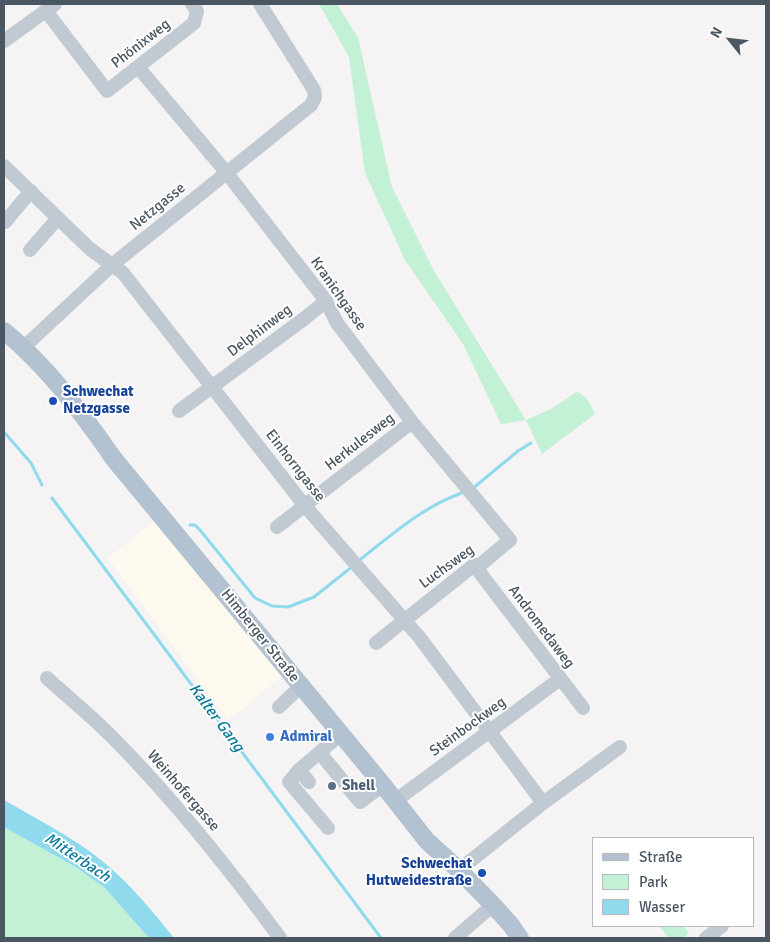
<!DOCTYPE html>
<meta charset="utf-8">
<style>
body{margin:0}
#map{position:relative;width:770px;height:942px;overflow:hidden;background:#f5f3f3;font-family:Signika,sans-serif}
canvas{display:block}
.frame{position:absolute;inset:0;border:5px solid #4a5661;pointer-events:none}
.legend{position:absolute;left:592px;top:837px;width:162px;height:90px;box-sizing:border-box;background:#fff;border:1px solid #b7bbc0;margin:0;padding:6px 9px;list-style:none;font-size:15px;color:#4a5661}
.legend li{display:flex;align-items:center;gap:10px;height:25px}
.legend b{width:25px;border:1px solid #b7bbc0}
.north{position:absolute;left:705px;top:15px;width:50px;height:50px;-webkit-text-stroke:4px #fff;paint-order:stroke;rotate:299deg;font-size:14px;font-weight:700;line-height:20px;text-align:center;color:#4a5661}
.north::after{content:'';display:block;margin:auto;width:18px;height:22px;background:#4a5661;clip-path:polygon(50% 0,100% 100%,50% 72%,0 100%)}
</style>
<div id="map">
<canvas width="770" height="942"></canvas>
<div class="frame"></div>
<ul class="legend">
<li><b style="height:6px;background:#b3c2d1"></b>Straße</li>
<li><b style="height:14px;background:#c3f1d5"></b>Park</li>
<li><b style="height:14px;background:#90daee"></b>Wasser</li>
</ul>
<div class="north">N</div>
</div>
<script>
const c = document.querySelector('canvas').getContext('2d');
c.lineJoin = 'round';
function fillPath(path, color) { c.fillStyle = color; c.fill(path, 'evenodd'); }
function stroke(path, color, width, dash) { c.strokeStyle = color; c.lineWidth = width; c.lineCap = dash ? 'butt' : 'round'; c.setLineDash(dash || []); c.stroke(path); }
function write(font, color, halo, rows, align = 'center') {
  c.font = font + ' Signika,sans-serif'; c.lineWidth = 4; c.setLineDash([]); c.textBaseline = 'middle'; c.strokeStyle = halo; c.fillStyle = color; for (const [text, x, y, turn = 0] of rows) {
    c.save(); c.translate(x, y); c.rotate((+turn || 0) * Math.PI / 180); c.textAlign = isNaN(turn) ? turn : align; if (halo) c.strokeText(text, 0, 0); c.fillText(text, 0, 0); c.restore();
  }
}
fillPath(new Path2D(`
 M159,517L286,673L228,721L108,558Z`), '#fdf9ef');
fillPath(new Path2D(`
 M319,4H337L358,38L392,187L434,271L526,420L551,409L577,392C586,394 591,406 595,414L542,454L526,420L501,424L463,344L405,260L365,173L349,57Z
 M4,827L74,866L105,888L149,938H4Z
 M660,926H684L689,934L683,938H668Z`), '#c3f1d5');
fillPath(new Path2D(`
 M4,800C37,819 72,837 101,860C129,882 152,911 174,938H149L105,888L74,866L4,827Z`), '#90daee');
stroke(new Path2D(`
 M4,432L31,463L42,485
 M472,489L518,451L531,443
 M52,498L381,938
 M190,525H195L200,530L255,598L272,606L288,607L314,597L353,566
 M357,562C393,534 420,508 464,492`), '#90daee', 3);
stroke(new Path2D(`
 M46,11L107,91L194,23L197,11L192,4
 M4,41L55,4
 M138,67L226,172L326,301L337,323L412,422L510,540L480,565H474L376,643
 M4,166L90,249L123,273L305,506L420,638L543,803
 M5,222L31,191
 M30,250L58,218
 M24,347L112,265L311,105L315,97L314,90L260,4
 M179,411L305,318L326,301
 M277,527L412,422
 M474,565L583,708
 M47,678C70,699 95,719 117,742C177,803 230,870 280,938
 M279,707L301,686
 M320,753L360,802L383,785
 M299,770L309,782
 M395,801L560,679
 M328,828L289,782L299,770L341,734
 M459,870L543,803L620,747
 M455,938L493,905
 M706,938L722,926`), '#c1cad2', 14);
stroke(new Path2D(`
 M4,331C47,366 82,413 114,459L383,785L427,841L459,870L493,905L511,925L520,938`), '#b3c2d1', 18);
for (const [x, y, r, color] of [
 [53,401,5,"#1a4fb4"],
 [270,737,5,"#3f7fe0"],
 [332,786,5,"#5c6f8a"],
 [482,873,5,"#1a4fb4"]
]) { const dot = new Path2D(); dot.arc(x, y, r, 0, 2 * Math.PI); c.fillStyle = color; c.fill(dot); stroke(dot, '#fff', 2); }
write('15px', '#4a5661', '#fff', [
 ["Phönixweg",141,44,-38],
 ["Netzgasse",158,207,-39],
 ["Kranichgasse",338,294,55],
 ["Delphinweg",260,331,-37],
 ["Herkulesweg",360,442,-38],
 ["Einhorngasse",295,466,52],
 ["Luchsweg",447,567,-36],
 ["Andromedaweg",541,627,53],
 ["Himberger Straße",260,636,51],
 ["Steinbockweg",468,727,-36],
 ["Weinhofergasse",183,791,49]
]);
write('bold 15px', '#164399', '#fff', [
 ["Schwechat",63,392],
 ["Netzgasse",63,409],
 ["Schwechat",472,864,"right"],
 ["Hutweidestraße",472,881,"right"]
], 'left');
write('bold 15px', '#366cbe', '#fff', [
 ["Admiral",280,737]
], 'left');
write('bold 15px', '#4e5e75', '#fff', [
 ["Shell",342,786]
], 'left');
write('italic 16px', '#0c7c9b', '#fff', [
 ["Kalter Gang",216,718,53],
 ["Mitterbach",77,858,34]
]);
</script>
